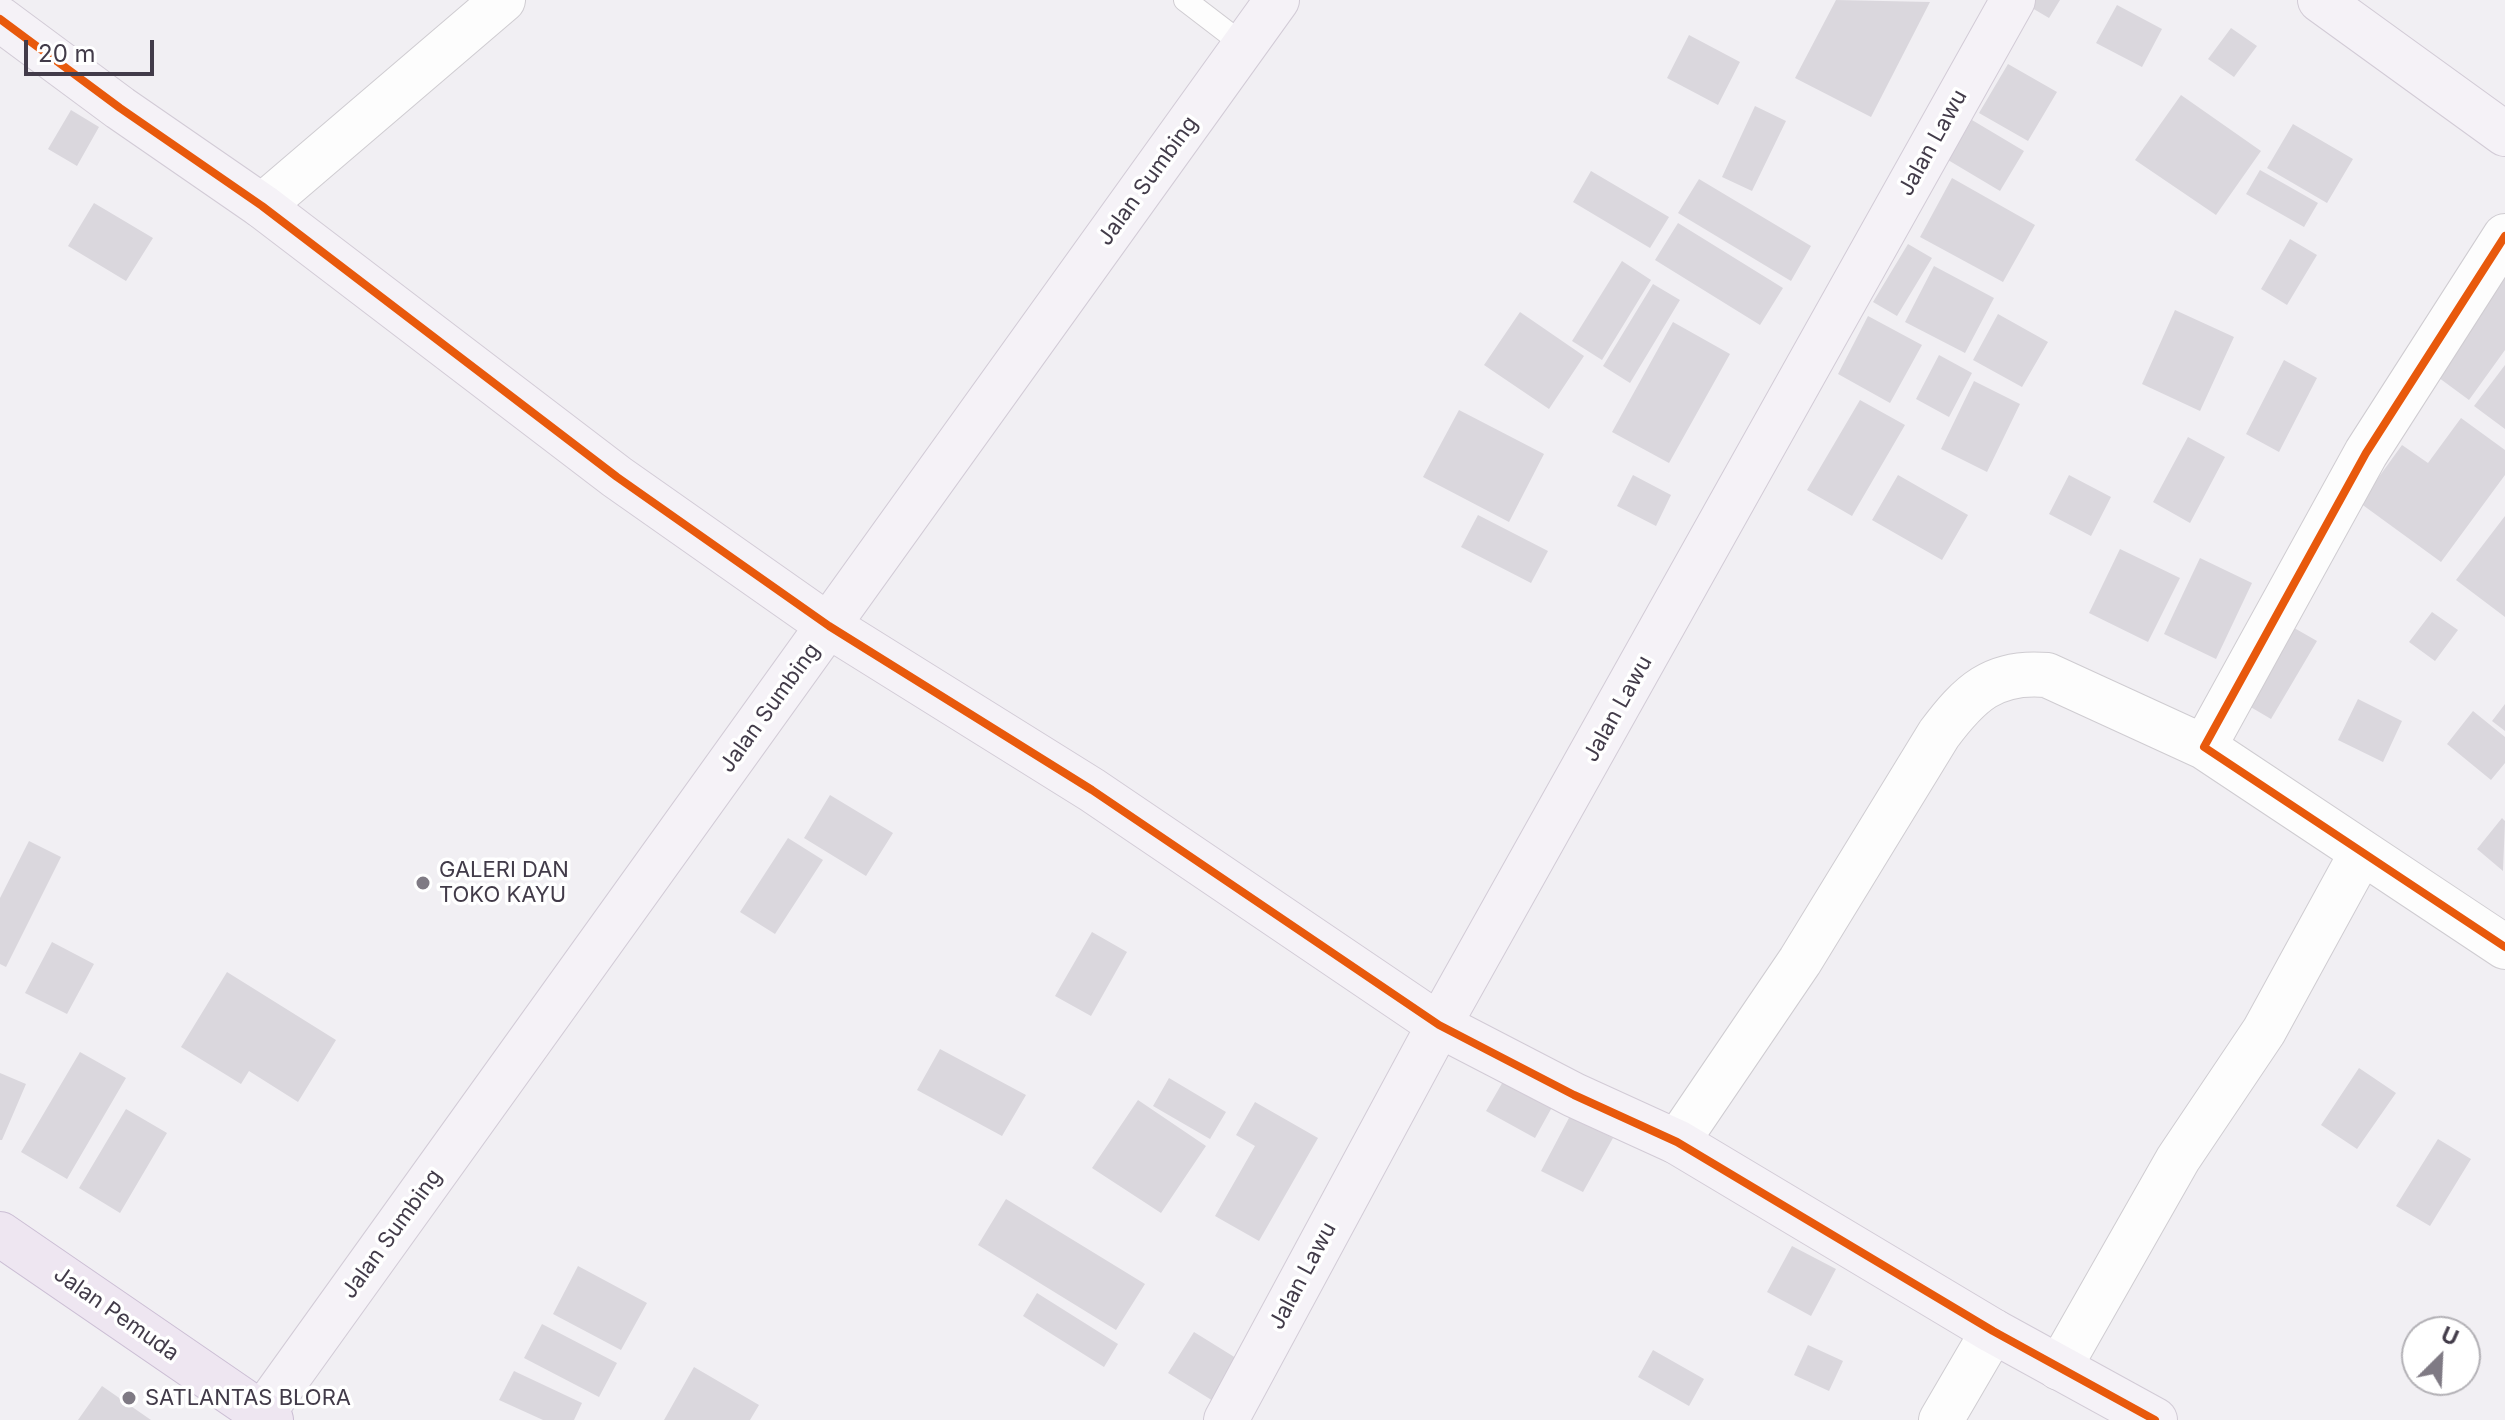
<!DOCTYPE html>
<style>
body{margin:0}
#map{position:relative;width:2505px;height:1420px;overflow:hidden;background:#f1eff3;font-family:Inter,sans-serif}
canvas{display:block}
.north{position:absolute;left:2401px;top:1316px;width:80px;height:80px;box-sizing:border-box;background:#fff;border:2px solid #b3b1b6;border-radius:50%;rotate:24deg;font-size:22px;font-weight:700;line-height:32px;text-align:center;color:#423b49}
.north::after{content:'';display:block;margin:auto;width:28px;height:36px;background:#7f7a84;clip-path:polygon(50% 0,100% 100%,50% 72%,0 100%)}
.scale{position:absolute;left:24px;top:40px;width:130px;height:36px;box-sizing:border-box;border:4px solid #423b49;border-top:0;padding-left:10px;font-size:24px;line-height:28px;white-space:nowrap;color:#423b49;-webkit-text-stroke:6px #fff;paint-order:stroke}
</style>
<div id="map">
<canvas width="2505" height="1420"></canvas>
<div class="north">U</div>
<div class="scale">20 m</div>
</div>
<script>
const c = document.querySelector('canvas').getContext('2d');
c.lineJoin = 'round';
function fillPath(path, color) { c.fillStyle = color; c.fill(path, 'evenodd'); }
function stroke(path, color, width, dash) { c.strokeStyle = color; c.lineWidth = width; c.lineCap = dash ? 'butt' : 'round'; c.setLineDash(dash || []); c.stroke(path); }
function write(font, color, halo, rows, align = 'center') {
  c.font = font + ' Inter,sans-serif'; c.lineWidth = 7; c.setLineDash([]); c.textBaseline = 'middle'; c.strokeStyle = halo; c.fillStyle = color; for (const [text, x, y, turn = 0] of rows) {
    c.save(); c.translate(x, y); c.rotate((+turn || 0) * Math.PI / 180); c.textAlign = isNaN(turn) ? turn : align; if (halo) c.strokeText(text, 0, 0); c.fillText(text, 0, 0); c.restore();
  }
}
fillPath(new Path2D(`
 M1836,0L1930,2L1871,117L1795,78Z
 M2036,0H2060L2049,18L2032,8Z
 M2117,5L2162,29L2142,67L2096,43Z
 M2231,28L2257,46L2234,77L2208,59Z
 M1689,35L1740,62L1718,105L1667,78Z
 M2008,64L2057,92L2028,141L1979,113Z
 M2181,95L2261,151L2216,215L2135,160Z
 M1755,106L1786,121L1752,191L1722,177Z
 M71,110L99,127L77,166L48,149Z
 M1972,120L2024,151L2000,191L1948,160Z
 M2293,124L2353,159L2327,203L2267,168Z
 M2260,170L2318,203L2304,227L2246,194Z
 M1591,171L1669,217L1650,248L1573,202Z
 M1952,178L2035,225L2003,282L1920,237Z
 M1699,179L1811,246L1791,281L1678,213Z
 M94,203L153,238L126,281L68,246Z
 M1678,223L1783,288L1760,325L1655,260Z
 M2290,239L2317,255L2287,305L2261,289Z
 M1908,244L1932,258L1897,316L1873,302Z
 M1622,261L1651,280L1602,360L1572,341Z
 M1934,266L1994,298L1965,353L1905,322Z
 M2505,270V350L2469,400L2431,372Z
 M1653,284L1680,300L1630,383L1603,366Z
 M2175,310L2234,337L2200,411L2142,384Z
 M1520,312L1584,356L1549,409L1484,365Z
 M1998,314L2048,342L2022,387L1973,360Z
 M1868,316L1922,345L1890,403L1838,374Z
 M1673,322L1730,354L1669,463L1612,432Z
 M1939,355L1972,373L1949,417L1916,399Z
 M2284,360L2317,378L2279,452L2246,434Z
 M2505,365V429L2474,406Z
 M1974,381L2020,404L1987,472L1941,449Z
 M1860,400L1905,425L1852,516L1807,490Z
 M1459,410L1544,454L1509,522L1423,477Z
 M2461,418L2505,450V475L2441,562L2360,503L2402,445L2428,463Z
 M2188,437L2225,457L2190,523L2153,502Z
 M1633,475L1671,495L1656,526L1617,506Z
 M1898,475L1968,515L1942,560L1872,520Z
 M2069,475L2111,497L2091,536L2049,514Z
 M1478,515L1548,551L1531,583L1461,547Z
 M2505,516V617L2456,580Z
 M2120,549L2180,578L2148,642L2089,613Z
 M2200,558L2252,583L2216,659L2164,634Z
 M2432,612L2458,630L2435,661L2409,642Z
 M2282,621L2317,641L2271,719L2237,699Z
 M2358,699L2402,721L2383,762L2338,740Z
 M2505,704V731L2492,721Z
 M2473,711L2505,737V763L2491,780L2447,744Z
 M830,795L893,833L866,876L804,838Z
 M2502,818L2505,821L2503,871L2477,849Z
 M788,838L823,860L775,934L740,912Z
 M29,841L61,857L6,967L0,964V898Z
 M1092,932L1127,952L1091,1016L1055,996Z
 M52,942L94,964L67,1014L25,993Z
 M227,972L336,1040L298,1102L249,1071L241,1084L181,1047Z
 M940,1049L1026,1095L1002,1136L917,1090Z
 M80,1052L126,1078L67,1179L21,1152Z
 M2359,1068L2396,1093L2357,1149L2321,1125Z
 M0,1073L26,1084L2,1140H0Z
 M1508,1073L1556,1100L1535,1138L1486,1111Z
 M1169,1078L1226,1112L1210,1139L1153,1106Z
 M1138,1100L1206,1146L1161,1213L1092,1168Z
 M1255,1102L1318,1138L1259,1241L1215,1216L1255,1146L1236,1135Z
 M126,1109L167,1133L120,1213L79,1188Z
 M1570,1116L1613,1138L1583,1192L1541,1171Z
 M2438,1139L2471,1159L2430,1226L2396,1206Z
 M1006,1199L1145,1284L1116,1330L978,1245Z
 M1792,1246L1836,1269L1811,1316L1767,1292Z
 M578,1266L647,1303L621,1350L553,1314Z
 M1037,1293L1118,1344L1104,1367L1023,1316Z
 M542,1324L617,1363L599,1397L524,1358Z
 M1194,1332L1244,1363L1218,1404L1168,1373Z
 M1808,1345L1843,1361L1829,1391L1794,1375Z
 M1653,1350L1704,1379L1689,1406L1638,1377Z
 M694,1367L759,1405L750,1420H664Z
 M514,1371L582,1403L574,1420H543L499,1400Z
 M102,1386L151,1420H78Z`), '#dad7dd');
const lane = new Path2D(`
 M1185,0L1245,46`);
const street = new Path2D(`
 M262,206L503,0
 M2505,236L2366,453L2204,747L2505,947
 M1677,1142L1800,961L1939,734C1969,694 1993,670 2047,675L2204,747
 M2059,1368L2178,1159L2264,1031L2362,852
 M1941,1420L1993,1331`);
const secondary = new Path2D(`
 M2320,0L2505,134
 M0,19L120,108L262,206L617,477L829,626L1092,790L1439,1025L1574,1095L1677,1142L1993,1331L2155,1420
 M262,1414L1277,0
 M1226,1420L1439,1025L2013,0`);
const primary = new Path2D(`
 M0,1234L271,1420`);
stroke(lane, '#cfccd1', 24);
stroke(street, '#cfccd1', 46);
stroke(secondary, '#d2cbd6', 46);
stroke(primary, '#cbbed4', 46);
stroke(lane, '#fdfdfd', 22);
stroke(street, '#fdfdfd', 44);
stroke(secondary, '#f5f2f7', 44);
stroke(primary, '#eee6f1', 44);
stroke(new Path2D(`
 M0,19L120,108L262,206L617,477L829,626L1092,790L1439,1025L1574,1095L1677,1142L1993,1331L2155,1420
 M2505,236L2366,453L2204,747L2505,947`), '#e8590c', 8);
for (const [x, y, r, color] of [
 [423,883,8,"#7f7a84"],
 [129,1398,8,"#7f7a84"]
]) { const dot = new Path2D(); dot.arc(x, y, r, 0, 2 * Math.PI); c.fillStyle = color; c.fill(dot); stroke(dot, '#fff', 3); }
write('22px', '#423b49', '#fff', [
 ["Jalan Lawu",1933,143,-61],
 ["Jalan Sumbing",1148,181,-54],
 ["Jalan Sumbing",770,708,-54],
 ["Jalan Lawu",1618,709,-61],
 ["Jalan Sumbing",392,1234,-54],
 ["Jalan Lawu",1303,1276,-62],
 ["Jalan Pemuda",116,1314,35]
]);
write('22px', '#423b49', '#fff', [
 ["GALERI DAN",439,870],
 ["TOKO KAYU",439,895],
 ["SATLANTAS BLORA",145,1398]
], 'left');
</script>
